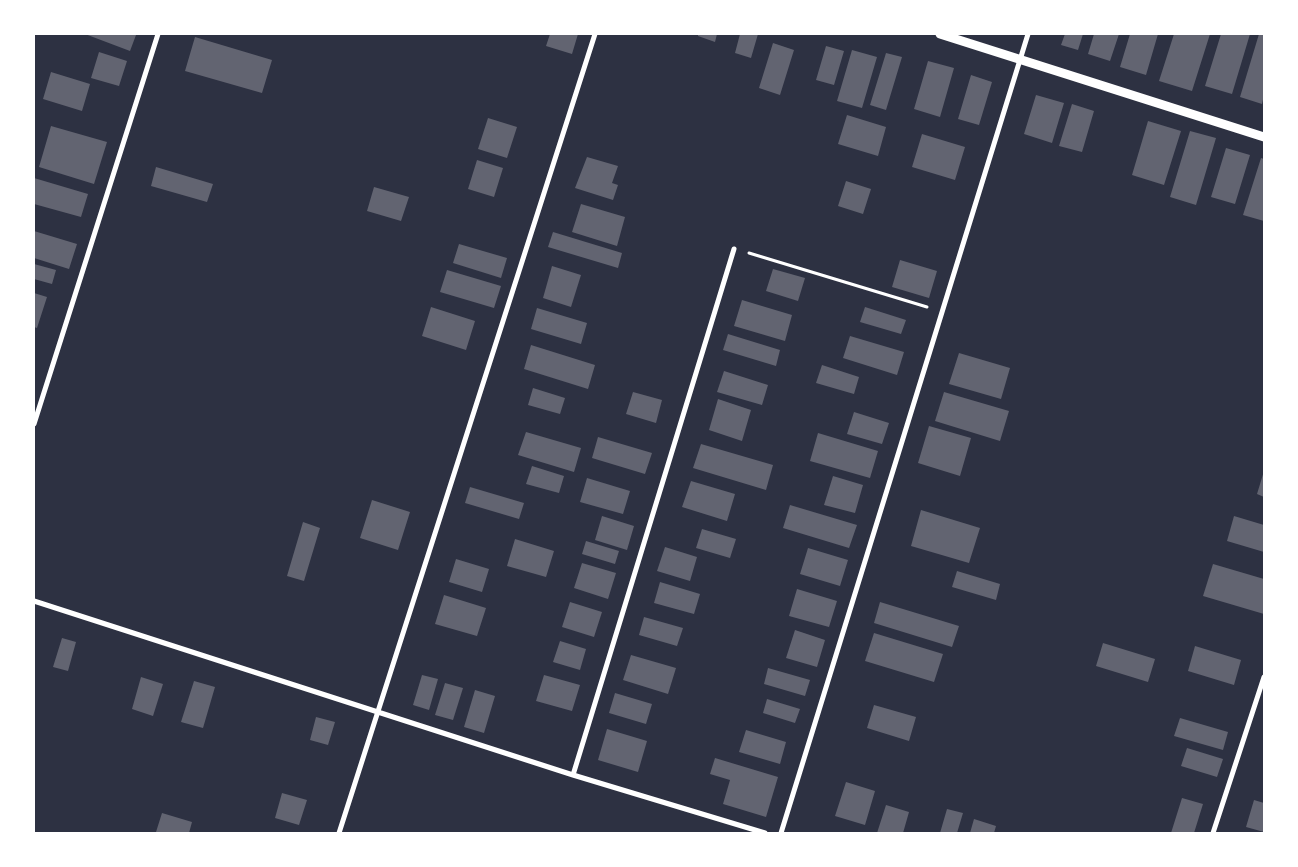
<!DOCTYPE html>
<style>
body{margin:0}
#map{position:relative;width:1298px;height:867px;overflow:hidden;background:#2d3142;font-family:Helvetica,sans-serif}
canvas{display:block}
.frame{position:absolute;inset:0;border:35px solid #fff;pointer-events:none}
</style>
<div id="map">
<canvas width="1298" height="867"></canvas>
<div class="frame"></div>
</div>
<script>
const c = document.querySelector('canvas').getContext('2d');
c.lineJoin = 'round';
function fillPath(path, color) { c.fillStyle = color; c.fill(path, 'evenodd'); }
function stroke(path, color, width, dash) { c.strokeStyle = color; c.lineWidth = width; c.lineCap = dash ? 'butt' : 'round'; c.setLineDash(dash || []); c.stroke(path); }
fillPath(new Path2D(`
 M85,34H134L136,35L130,51Z
 M550,34H578L572,54L546,46Z
 M698,34H717L715,42L698,36Z
 M740,34H758L751,58L735,53Z
 M1065,34H1083L1078,50L1061,45Z
 M1094,34H1119L1110,61L1088,54Z
 M1130,34H1158L1146,75L1120,67Z
 M1174,34H1210L1192,91L1159,81Z
 M1221,34H1250L1232,94L1205,86Z
 M1259,34H1264V95L1262,104L1240,97Z
 M195,37L272,60L262,93L185,71Z
 M773,43L794,50L780,95L759,88Z
 M826,46L844,51L834,85L816,80Z
 M852,50L877,57L862,108L837,101Z
 M99,52L127,61L119,86L91,78Z
 M886,53L902,57L886,110L870,105Z
 M928,61L954,68L940,117L914,109Z
 M51,72L90,84L82,111L43,99Z
 M971,75L992,82L979,125L958,119Z
 M1036,95L1064,103L1052,143L1024,134Z
 M1072,104L1094,111L1082,152L1059,146Z
 M847,115L886,127L878,156L838,144Z
 M488,118L517,127L507,158L478,149Z
 M1148,121L1181,131L1164,185L1132,175Z
 M51,126L107,142L94,184L39,167Z
 M1190,131L1216,138L1196,205L1170,197Z
 M922,134L965,147L955,180L912,167Z
 M1226,148L1250,155L1235,204L1211,197Z
 M587,157L618,166L612,183L618,185L613,200L575,188Z
 M1261,158L1264,159V221L1243,215Z
 M477,160L503,168L494,197L468,189Z
 M156,167L213,184L207,202L151,186Z
 M34,178L88,194L81,217L34,204Z
 M846,181L871,189L863,214L838,206Z
 M374,187L409,197L401,221L367,211Z
 M581,204L625,217L617,246L572,232Z
 M34,231L77,244L69,269L34,258Z
 M553,232L622,253L618,268L548,247Z
 M459,244L507,258L501,278L453,263Z
 M900,260L937,271L929,298L892,287Z
 M34,264L56,270L52,284L34,279Z
 M552,266L581,275L571,307L543,298Z
 M773,269L805,278L798,301L766,291Z
 M447,270L501,286L494,308L440,292Z
 M34,293L47,297L37,328L34,327Z
 M742,300L792,315L785,341L734,326Z
 M431,307L475,321L466,350L422,336Z
 M865,307L906,320L901,334L860,322Z
 M537,308L587,323L581,344L531,329Z
 M728,334L780,350L776,366L723,350Z
 M850,336L904,352L897,375L843,358Z
 M531,345L595,365L588,389L524,369Z
 M959,353L1010,368L1001,399L949,384Z
 M822,365L859,377L854,394L816,383Z
 M724,371L768,385L762,405L717,392Z
 M533,388L565,398L560,414L528,405Z
 M633,392L662,400L656,423L626,414Z
 M944,392L1009,411L1000,441L935,421Z
 M718,399L751,410L742,441L709,430Z
 M854,412L889,423L882,444L847,434Z
 M929,426L971,438L960,476L918,463Z
 M526,432L581,448L574,472L518,455Z
 M818,433L878,451L870,478L810,461Z
 M598,437L652,453L645,474L592,458Z
 M701,444L773,465L766,490L693,468Z
 M532,466L564,476L559,493L526,484Z
 M1264,471V497L1257,494Z
 M833,476L863,485L855,513L824,505Z
 M587,478L630,491L623,514L580,502Z
 M691,481L735,494L727,521L682,507Z
 M470,487L524,503L519,519L465,503Z
 M372,500L410,512L398,550L360,538Z
 M790,505L857,525L849,548L783,528Z
 M921,510L980,528L969,563L911,546Z
 M602,516L634,526L627,550L595,540Z
 M1234,516L1264,525V552L1227,541Z
 M303,522L320,528L304,581L287,576Z
 M702,529L736,539L730,558L696,548Z
 M515,539L554,551L546,577L507,566Z
 M586,541L619,551L615,564L582,554Z
 M665,547L697,557L690,581L657,571Z
 M808,548L848,560L840,586L800,574Z
 M456,559L489,569L482,592L449,582Z
 M582,563L616,573L608,599L574,588Z
 M1213,564L1264,579V614L1203,596Z
 M957,571L1000,584L996,600L952,587Z
 M660,582L700,594L694,614L654,603Z
 M797,589L837,601L829,627L789,616Z
 M444,595L486,608L477,636L435,624Z
 M570,602L602,612L594,637L562,627Z
 M880,602L959,626L952,647L874,623Z
 M644,617L683,628L677,646L639,635Z
 M795,630L825,640L817,667L786,658Z
 M874,633L943,654L934,682L865,661Z
 M62,638L76,642L68,671L53,667Z
 M560,641L586,649L580,670L553,662Z
 M1103,643L1155,659L1148,682L1096,666Z
 M1195,646L1241,660L1234,685L1188,671Z
 M631,655L676,668L668,694L623,680Z
 M768,668L810,680L805,696L764,684Z
 M422,675L438,679L429,710L413,705Z
 M544,675L580,685L572,711L536,701Z
 M141,677L163,684L153,716L132,709Z
 M194,681L215,687L203,728L181,722Z
 M445,683L463,688L453,720L435,715Z
 M475,690L495,696L484,733L464,727Z
 M615,693L652,704L646,724L609,713Z
 M767,699L800,709L795,723L763,713Z
 M874,705L916,717L909,741L867,728Z
 M316,717L335,722L328,745L310,740Z
 M1180,718L1228,732L1223,750L1174,736Z
 M607,729L647,741L638,772L598,760Z
 M746,730L786,742L780,764L739,752Z
 M1187,748L1223,759L1217,777L1181,766Z
 M715,758L778,777L766,817L723,804L730,780L710,774Z
 M846,782L875,791L865,825L835,816Z
 M282,793L307,800L299,825L275,818Z
 M1182,798L1203,804L1194,833H1171Z
 M1254,800L1264,803V832L1246,827Z
 M886,805L909,812L903,833H877Z
 M947,809L963,813L957,833H940Z
 M162,813L192,822L189,833H161L156,832Z
 M974,819L996,826L994,833H970Z`), '#626471');
stroke(new Path2D(`
 M749,253L927,307`), '#fff', 3);
stroke(new Path2D(`
 M34,424L158,34
 M34,601L573,775L765,833
 M573,775L734,249
 M339,833L595,34
 M781,833L1028,34
 M1213,833L1264,677`), '#fff', 5);
stroke(new Path2D(`
 M940,34L1264,137`), '#fff', 9);
</script>
